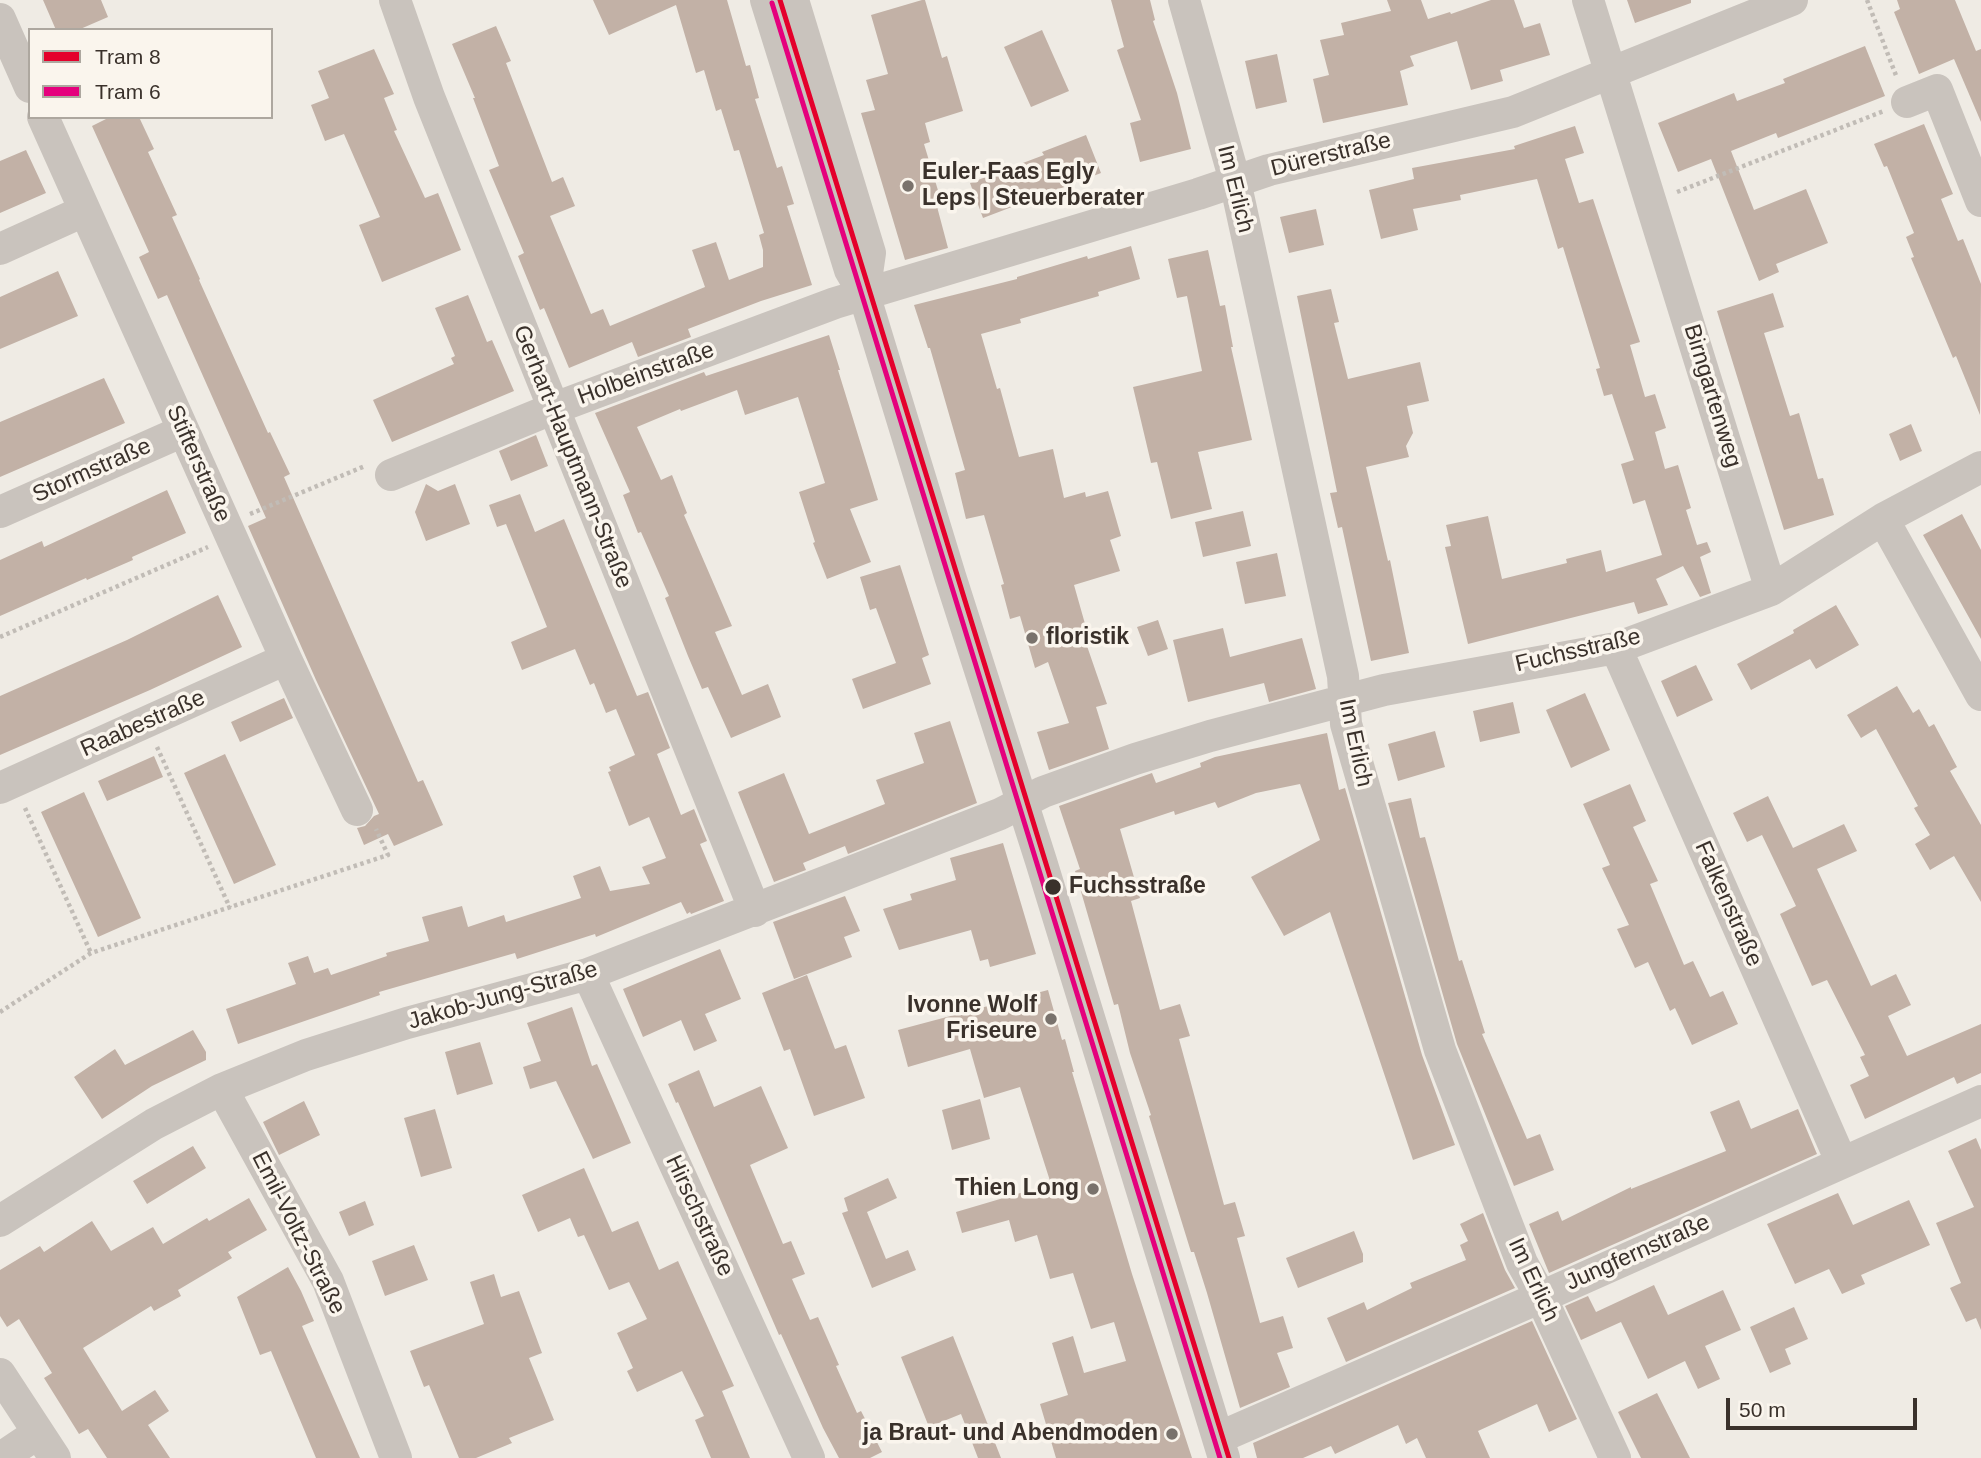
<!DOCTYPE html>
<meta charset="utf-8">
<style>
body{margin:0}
#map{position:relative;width:1981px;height:1458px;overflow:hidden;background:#efebe4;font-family:Arial,sans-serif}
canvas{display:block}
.legend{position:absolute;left:28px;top:28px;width:245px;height:91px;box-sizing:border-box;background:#faf5ed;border:2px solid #ada79f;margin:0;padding:9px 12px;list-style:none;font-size:21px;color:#3a312b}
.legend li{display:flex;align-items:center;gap:14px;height:35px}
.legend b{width:35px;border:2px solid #ada79f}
.scale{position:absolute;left:1726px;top:1398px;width:191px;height:32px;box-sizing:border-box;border:4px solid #3a312b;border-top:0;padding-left:9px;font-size:21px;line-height:24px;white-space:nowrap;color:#3a312b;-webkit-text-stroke:5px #faf5ed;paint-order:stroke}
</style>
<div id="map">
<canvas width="1981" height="1458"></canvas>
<ul class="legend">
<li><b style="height:9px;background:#e4002b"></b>Tram 8</li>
<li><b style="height:9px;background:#e5007d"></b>Tram 6</li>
</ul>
<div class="scale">50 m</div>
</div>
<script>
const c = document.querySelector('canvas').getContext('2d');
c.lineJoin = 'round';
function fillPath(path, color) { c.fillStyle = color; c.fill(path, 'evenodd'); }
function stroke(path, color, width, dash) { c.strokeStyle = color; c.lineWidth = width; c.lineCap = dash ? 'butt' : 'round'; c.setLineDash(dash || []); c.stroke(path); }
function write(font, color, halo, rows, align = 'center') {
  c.font = font + ' Arial,sans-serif'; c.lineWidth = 7; c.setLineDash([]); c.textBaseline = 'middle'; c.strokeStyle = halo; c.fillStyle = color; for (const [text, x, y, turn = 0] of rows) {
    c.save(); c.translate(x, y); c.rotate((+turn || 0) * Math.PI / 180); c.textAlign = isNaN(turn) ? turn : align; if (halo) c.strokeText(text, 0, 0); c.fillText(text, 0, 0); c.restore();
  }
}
fillPath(new Path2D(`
 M43,0H101L108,17L78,30H56Z
 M593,0H727L746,66L750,65L759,98L755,99L777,168L782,166L794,204L787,206L812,285L761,301L688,329L691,337L638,357L632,342L569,368L544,308L540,310L518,256L524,253L489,170L499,166L473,98H475L452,44L496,26L511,61L506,63L552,182L563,177L575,206L550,216L591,314L603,309L610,326L705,287L692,250L716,242L729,280L763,267V250L759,235L764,233L739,150L734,151L721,109L716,111L704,70L696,73L676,5L609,35Z
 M922,0H925L942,58L947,56L963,111L925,123L930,142L924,144L940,197L935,199L948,248L905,260L861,113L875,110L866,80L888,74L871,15Z
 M1111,0H1150L1155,20L1153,21L1177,93L1191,149L1140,162L1130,123L1141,120L1117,50L1124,47Z
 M1387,0H1421L1428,19L1450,12L1451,14L1491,0H1514L1524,28L1540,23L1550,55L1500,70L1503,81L1471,90L1457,41L1410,56L1414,66L1400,71L1408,105L1323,123L1313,79L1329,75L1320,40L1344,35L1341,23L1391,11Z
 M1627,0H1691V3L1635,23Z
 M1897,0H1955L1976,51L1981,49V122L1954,59L1919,74L1894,12L1900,9Z
 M1042,30L1069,91L1031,107L1004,47Z
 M1865,46L1885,96L1778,138L1776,133L1731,151L1754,210L1806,189L1828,243L1776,264L1779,272L1759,281L1711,159L1678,172L1658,123L1734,93L1737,101L1785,83L1783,79Z
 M374,49L394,94L384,98L397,130L394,131L425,198L438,193L461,250L382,282L359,225L380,217L344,134L325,141L311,105L329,98L318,71Z
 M1277,54L1287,102L1256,109L1245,61Z
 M110,117H139L154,149L148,152L177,215L172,217L200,279L199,280L268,433L270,432L290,474L284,477L418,782L423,780L443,825L394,846L388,834L364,845L357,828L365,826L374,816L379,814L316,680L248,526L266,518L167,295L158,299L139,257L149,252L92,126Z
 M1924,124L1953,194L1941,199L1958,241L1963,239L1981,284L1980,415L1956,356L1953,358L1911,258L1914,257L1906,237L1914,233L1887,166L1884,167L1874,144Z
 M1575,126L1584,153L1565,159L1579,203L1593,199L1640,342L1630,345L1645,397L1655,394L1666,428L1655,432L1665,469L1678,465L1691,508L1686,510L1697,545L1707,542L1711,552L1700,557L1711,593L1700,597L1683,566L1656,579L1668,605L1638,614L1634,602L1468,644L1445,547L1451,546L1446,525L1488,516L1502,579L1567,563L1566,559L1601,550L1606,572L1662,555L1645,500L1633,504L1621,464L1634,460L1612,394L1604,396L1596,369L1600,368L1563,247L1558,249L1537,179L1460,195L1461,200L1413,209L1418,230L1381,239L1369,190L1414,179L1412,168L1515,149L1514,146Z
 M1086,135L1101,173L983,218L970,183L1044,155L1042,152Z
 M26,150L46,193L0,213V161Z
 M1316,209L1324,245L1289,253L1280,217Z
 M1131,246L1140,279L1098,292L1099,296L1020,319L1021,323L981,334L997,389L1000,388L1019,457L1053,449L1064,498L1085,492L1086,497L1108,491L1121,536L1110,540L1120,571L1074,585L1091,645L1087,646L1107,704L1096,707L1109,749L1049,770L1037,732L1069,723L1048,662L1035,668L1020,616L1010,619L1001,585L1004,584L984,515L966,519L955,473L965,470L930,348H928L914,305L1017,279V277L1087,256L1088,259Z
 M1208,250L1220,306L1225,305L1233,347H1231L1252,440L1198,452L1212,509L1171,519L1157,462L1151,463L1133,387L1202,371L1187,296L1177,298L1168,259Z
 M58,271L78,316L0,349V297Z
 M1331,289L1339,322L1334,323L1348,379L1420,362L1429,401L1407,406L1413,433L1406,446L1409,457L1366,467L1388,561L1390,560L1409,653L1371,661L1342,527L1338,528L1330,493L1337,492L1297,296Z
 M1773,293L1784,327L1764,333L1790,416L1799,413L1818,479L1823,478L1834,515L1784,530L1717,311Z
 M468,295L487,342L492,340L514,391L392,442L373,400L454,364L451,358L455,356L435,308Z
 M829,335L840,370H838L878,500L850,509L871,562L827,579L813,543L815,542L799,492L825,483L798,397L745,415L737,390L681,411L680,409L637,427L661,480L672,475L687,513L684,515L732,626L715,632L742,695L768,684L781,717L731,738L708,687L702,689L688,656L665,598L669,596L641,532L638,533L623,495L630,492L595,413L704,372L706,376Z
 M104,378L125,423L0,477V422Z
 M1911,424L1922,451L1900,461L1889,434Z
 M536,435L548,466L511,481L499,451Z
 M426,484L438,491L455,484L470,524L426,541L415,512Z
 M167,490L186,533L132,557L133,560L87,580L86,578L0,616V560L42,541L44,547Z
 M520,494L535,532L564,519L637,696L648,692L670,748L657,754L681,815L694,809L707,841L700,844L724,901L691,914L690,912L687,914L681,902L596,937L595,934L517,959L515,953L379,992L380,995L238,1044L226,1009L296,984L288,963L308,956L314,973L328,968L331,975L387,956L386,953L429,941L422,917L462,906L468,927L504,915L506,922L581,898L573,876L600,866L610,891L650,884L642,867L666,858L649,817L629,826L608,772L611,771L609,767L635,755L616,709L606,713L594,683L590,685L575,649L522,670L511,642L547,627L506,524L497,527L489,505Z
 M1243,511L1251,546L1203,557L1195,522Z
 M1962,514L1981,550V639L1923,535Z
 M1277,553L1286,596L1245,604L1236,562Z
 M900,565L929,655L922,658L931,684L863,709L852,679L896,663L876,608L870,610L860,577Z
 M218,595L242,647L150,690L0,755V696L127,640Z
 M1836,605L1859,645L1816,669L1810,659L1751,690L1737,664L1794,633L1793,630Z
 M1158,620L1168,649L1148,656L1137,627Z
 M1223,628L1230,657L1302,638L1316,689L1269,702L1264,683L1188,702L1173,640Z
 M1696,665L1713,700L1677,717L1661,681Z
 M1897,686L1913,713L1919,709L1929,727L1934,724L1957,767L1950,771L1981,825V902L1954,856L1930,870L1915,844L1930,835L1914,808L1918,806L1876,729L1861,738L1847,715Z
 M1585,693L1610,750L1571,768L1546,710Z
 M284,698L293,718L240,742L231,722Z
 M1513,702L1520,733L1480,742L1473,711Z
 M950,721L977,803L848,854L845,846L803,863L806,870L774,882L738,792L784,773L809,834L885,804L876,780L924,763L914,733Z
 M1435,731L1445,767L1398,781L1388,744Z
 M1327,733L1339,790L1345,788L1422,1055L1455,1145L1413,1160L1330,912L1284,936L1251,877L1320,840L1300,784L1256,793L1218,808L1215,802L1175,815L1174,811L1120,829L1140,898L1131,901L1160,1010L1180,1004L1190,1036L1179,1039L1224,1205L1235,1202L1245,1236L1237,1238L1260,1323L1283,1316L1293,1348L1277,1353L1290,1387L1240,1408L1207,1293L1194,1252H1191L1149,1116L1151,1115L1130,1053L1118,1004L1114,1005L1075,871L1080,869L1059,806L1152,773L1156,783L1201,767L1200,763L1215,757Z
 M225,754L276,865L234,884L184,773Z
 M154,756L163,777L107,801L98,781Z
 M1630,784L1646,821L1633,827L1658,881L1650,884L1684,965L1693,961L1710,997L1723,991L1738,1024L1692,1045L1675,1008L1670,1011L1648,962L1635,968L1617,929L1629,925L1602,868L1610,865L1583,804Z
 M84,792L141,918L98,937L41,812Z
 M1768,796L1793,848L1844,824L1857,851L1817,869L1871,986L1896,974L1911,1005L1888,1016L1907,1056L1981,1024V1073L1957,1084L1954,1077L1865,1119L1850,1085L1869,1076L1860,1057L1865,1055L1827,980L1812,986L1780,914L1796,906L1762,835L1747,842L1733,813Z
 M1411,798L1420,838L1425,837L1459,961L1462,960L1485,1033L1482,1034L1527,1139L1540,1134L1554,1170L1514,1186L1457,1044L1388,803Z
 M1003,843L1036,954L990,967L988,959L980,961L971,930L899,950L883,909L912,900L910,894L956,880L950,858Z
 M845,896L860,931L844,937L852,957L794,979L773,922Z
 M720,949L741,999L705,1014L717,1041L694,1051L681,1020L643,1037L623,989Z
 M807,975L835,1049L846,1045L865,1098L814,1116L790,1049L784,1051L762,993Z
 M1048,990L1062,1040L1065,1039L1074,1072H1072L1132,1274L1192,1458H1056L1040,1404L1068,1395L1052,1343L1073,1336L1084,1373L1126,1361L1114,1322L1091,1329L1073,1273L1050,1279L1037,1235L1015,1242L1009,1220L962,1233L956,1212L1051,1184L1020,1087L984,1098L970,1049L908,1067L898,1030Z
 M572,1007L592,1066L597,1064L631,1143L593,1159L556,1081L530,1089L523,1067L541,1061L527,1023Z
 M193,1030L206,1052V1060L152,1086L102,1119L74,1077L115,1049L125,1065Z
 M480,1042L493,1084L457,1095L445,1052Z
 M699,1070L714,1107L761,1086L788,1148L750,1165L783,1244L791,1241L805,1274L792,1279L810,1320L818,1317L839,1365L836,1366L857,1413L861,1411L882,1452L870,1458H839L823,1428L781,1334L779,1335L678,1102L676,1103L668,1084Z
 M980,1099L990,1139L952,1150L942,1110Z
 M1739,1100L1751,1129L1798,1109L1817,1154L1549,1273L1529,1224L1558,1211L1562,1221L1631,1187V1189L1726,1151L1710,1112Z
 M304,1101L320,1135L279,1155L263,1122Z
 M435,1109L452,1168L421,1177L404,1118Z
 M1976,1138L1981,1150V1330L1976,1318L1966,1322L1950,1288L1961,1283L1936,1223L1974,1207L1948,1151Z
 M193,1146L206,1168L147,1204L133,1181Z
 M584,1168L612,1232L638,1221L659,1270L678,1261L734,1386L722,1391L750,1458H711L695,1420L704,1416L682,1371L637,1392L627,1371L633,1368L617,1333L647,1319L629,1282L609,1290L584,1235L578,1237L570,1218L538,1232L522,1195Z
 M888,1178L897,1198L867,1212L886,1259L908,1250L916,1270L872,1288L842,1213L848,1211L844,1198Z
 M1838,1193L1853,1225L1909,1200L1930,1245L1861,1275L1865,1284L1842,1294L1829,1269L1795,1284L1767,1224Z
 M249,1198L267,1230L228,1252L232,1258L178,1290L181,1296L154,1311L151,1306L83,1348L122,1411L155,1390L169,1411L148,1425L170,1458H107L88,1429L79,1434L44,1378L52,1373L19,1319L7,1327L0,1316V1270L40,1246L44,1252L92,1221L111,1251L153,1227L163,1244L207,1218L209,1221Z
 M365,1201L374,1225L349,1236L339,1212Z
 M1483,1213L1505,1270L1515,1288L1346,1362L1327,1318L1364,1302L1367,1310L1412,1288L1410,1283L1466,1260L1460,1245L1468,1241L1460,1224Z
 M1354,1231L1363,1254V1262L1298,1288L1286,1258Z
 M414,1245L428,1280L385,1296L372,1261Z
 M288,1267L301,1291L314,1321L302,1326L360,1458H316L271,1351L260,1355L237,1297Z
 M494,1274L501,1297L519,1291L542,1353L529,1358L554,1420L509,1438L512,1443L476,1458H459L429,1385L424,1387L410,1351L484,1324L470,1282Z
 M1654,1285L1668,1315L1723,1290L1741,1330L1705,1346L1720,1379L1698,1389L1685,1361L1648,1379L1621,1322L1581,1340L1565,1306L1588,1296L1596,1312Z
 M1794,1307L1808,1339L1785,1349L1791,1364L1770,1373L1750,1327Z
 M1532,1321L1577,1419L1549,1432L1537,1404L1478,1431L1490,1458H1426L1417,1438L1406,1444L1398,1425L1335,1454L1331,1446L1303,1458H1257L1253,1443Z
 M953,1336L1001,1458H978L961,1414L929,1427L901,1357Z
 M1657,1393L1690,1458H1641L1618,1412Z`), '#c2b1a6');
stroke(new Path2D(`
 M1867,0L1897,78
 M1677,192L1884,111
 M250,514L365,466
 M0,637L208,547
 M157,747L230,908
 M25,808L91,953
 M0,1012L91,953L388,855L376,829`), '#c1bcb6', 4.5, [3.5, 3.5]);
stroke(new Path2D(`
 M395,0L429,97L755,911
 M766,0L850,270L864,294L950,576L1041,861L1224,1458
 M793,0L870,253L864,294
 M1184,0L1235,181L1343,676L1346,724L1440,1050L1522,1263L1541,1297L1615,1458
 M1588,0L1771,590
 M0,19L30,87
 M1907,102L1937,90L1981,201
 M43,117L286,659L357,810
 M0,249L84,211
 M391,475L552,409L835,303L1198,194L1269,170L1513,112L1792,0
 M0,512L183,431
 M1883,519L1981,695
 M1616,648L1841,1161
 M0,788L286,659
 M588,974L809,1458
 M222,1089L328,1281L396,1458
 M0,1221L154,1124L222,1089L306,1055L407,1023L588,974L1000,814L1043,792L1135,759L1210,736L1384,690L1616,648L1771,590L1883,519L1981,467
 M0,1374L55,1458
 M1218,1438L1541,1297L1981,1101
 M1,1458L38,1433`), '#c9c3bd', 32);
stroke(new Path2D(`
 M780,0L1229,1458`), '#e4002b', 5);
stroke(new Path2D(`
 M772,3L1220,1458`), '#e5007d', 5);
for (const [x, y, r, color] of [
 [908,186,7,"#79726c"],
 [1032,638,7,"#79726c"],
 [1053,887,9,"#3a312b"],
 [1051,1019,7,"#79726c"],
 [1093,1189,7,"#79726c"],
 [1172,1434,7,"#79726c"]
]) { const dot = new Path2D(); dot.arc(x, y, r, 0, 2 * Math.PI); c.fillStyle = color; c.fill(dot); stroke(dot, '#faf5ed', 2.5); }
write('23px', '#3a312b', '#faf5ed', [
 ["Dürerstraße",1331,155,-14],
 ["Im Erlich",1235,189,76],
 ["Holbeinstraße",646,374,-20],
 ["Birngartenweg",1712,396,73],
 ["Gerhart-Hauptmann-Straße",572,457,68],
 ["Stifterstraße",198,464,66],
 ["Stormstraße",92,471,-24],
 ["Fuchsstraße",1578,651,-13],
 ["Raabestraße",143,724,-24],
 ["Im Erlich",1355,743,78],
 ["Falkenstraße",1728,904,66],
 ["Jakob-Jung-Straße",503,996,-16],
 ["Hirschstraße",699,1216,65],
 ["Emil-Voltz-Straße",298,1233,63],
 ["Jungfernstraße",1638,1253,-24],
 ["Im Erlich",1533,1280,65]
]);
write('bold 23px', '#3a312b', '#faf5ed', [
 ["Euler-Faas Egly",922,173,"left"],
 ["Leps | Steuerberater",922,199,"left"],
 ["floristik",1046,638,"left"],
 ["Ivonne Wolf",1037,1006],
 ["Friseure",1037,1032],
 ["Thien Long",1079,1189],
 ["ja Braut- und Abendmoden",1158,1434]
], 'right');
write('bold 23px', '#3a312b', '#faf5ed', [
 ["Fuchsstraße",1069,887]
], 'left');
</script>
